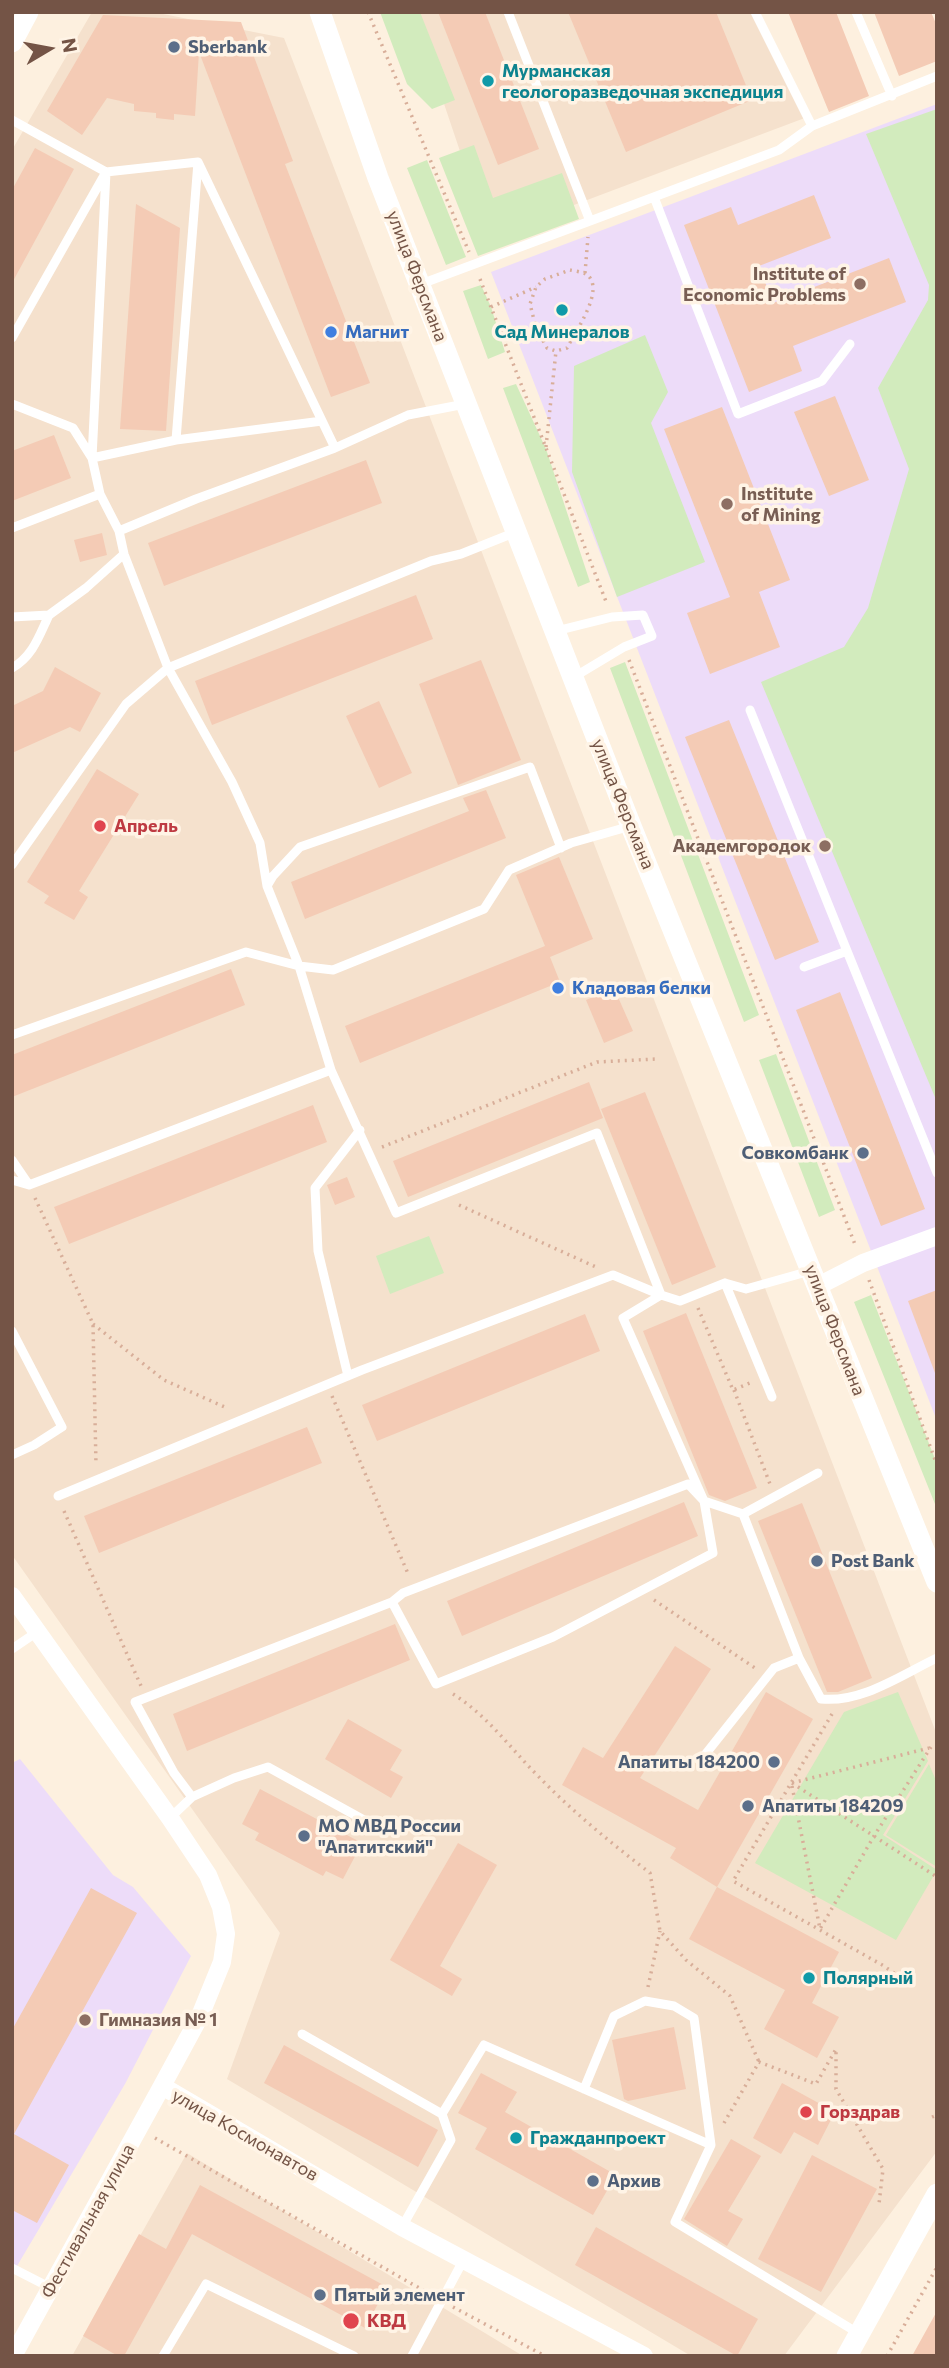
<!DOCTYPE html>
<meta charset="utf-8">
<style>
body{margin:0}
#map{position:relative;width:949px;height:2368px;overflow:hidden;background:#fdf0df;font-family:Commissioner,sans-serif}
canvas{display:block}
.frame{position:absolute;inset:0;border:14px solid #745446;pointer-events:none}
.north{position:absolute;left:14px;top:14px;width:70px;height:70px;-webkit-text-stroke:5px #fff4e6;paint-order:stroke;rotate:80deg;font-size:19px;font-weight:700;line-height:28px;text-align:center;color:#745446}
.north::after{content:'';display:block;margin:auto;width:24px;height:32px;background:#745446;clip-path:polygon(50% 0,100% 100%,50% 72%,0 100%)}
</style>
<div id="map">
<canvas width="949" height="2368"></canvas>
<div class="frame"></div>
<div class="north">N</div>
</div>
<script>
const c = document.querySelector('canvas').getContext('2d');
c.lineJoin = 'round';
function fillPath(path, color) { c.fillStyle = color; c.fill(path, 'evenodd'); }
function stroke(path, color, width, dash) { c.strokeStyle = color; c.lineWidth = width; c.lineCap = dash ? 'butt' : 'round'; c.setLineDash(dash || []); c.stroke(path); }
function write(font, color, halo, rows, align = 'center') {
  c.font = font + ' Commissioner,sans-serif'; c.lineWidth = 7; c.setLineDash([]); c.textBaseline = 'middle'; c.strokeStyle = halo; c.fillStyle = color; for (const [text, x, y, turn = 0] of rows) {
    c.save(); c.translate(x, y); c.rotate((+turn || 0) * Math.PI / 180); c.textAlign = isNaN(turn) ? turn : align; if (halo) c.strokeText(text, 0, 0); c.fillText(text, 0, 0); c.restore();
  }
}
fillPath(new Path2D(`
 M92,12H153L284,38L937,1735V2151L784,2356H691L227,2079L280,1933L12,1555V150Z
 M413,12H758L810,116L489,237Z
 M187,2153L523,2356H72Z`), '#f5e1cd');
fillPath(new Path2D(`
 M937,104V1421L491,272Z
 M20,1759L113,1875L133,1887L191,1956L125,2084L17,2266L12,2264V1763Z`), '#eddcf9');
fillPath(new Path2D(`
 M380,12H420L455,100L432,109L407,84Z
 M937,109V1102L761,682L844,647L868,608L909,469L878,388L928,300L929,285L866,134Z
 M474,145L493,198L562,173L579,219L478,256L439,158Z
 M427,160L466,257L446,265L407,168Z
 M481,285L491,307L505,352L488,359L463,291Z
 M645,335L668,392L651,423L705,562L617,597L572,472L574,366Z
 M516,384L546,449L590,582L578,587L503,388Z
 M625,662L759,1015L744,1022L610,668Z
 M776,1054L835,1210L819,1217L759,1060Z
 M429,1236L444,1273L390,1294L376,1256Z
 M871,1295L937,1464V1509L854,1302Z
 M898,1692L928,1761L883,1835L937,1870L896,1940L755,1863L844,1712Z
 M929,1764L937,1783V1867L886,1835Z`), '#d2ebbd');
fillPath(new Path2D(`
 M438,12H485L539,149L498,165Z
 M568,12H716L752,100L626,152Z
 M788,12H836L869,96L829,112Z
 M874,12H931L937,26V61L899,76Z
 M103,15L241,22L293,161L285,164L370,383L331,397L199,52L195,116L174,114V120L156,118V113L134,111V104L107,98L82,135L47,111Z
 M35,148L74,169L12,283V190Z
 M814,195L831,238L759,266L773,303L889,258L906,302L793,346L802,371L749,392L684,225L731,207L738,225Z
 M136,204L180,228L166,431L120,429Z
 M835,396L869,480L829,496L794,412Z
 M722,407L790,580L759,592L780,647L710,674L687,613L730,597L664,429Z
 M54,435L71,478L12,501V451Z
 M366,460L382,503L164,586L148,543Z
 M102,533L107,555L80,562L74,540Z
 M416,595L433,639L212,725L195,681Z
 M481,660L521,760L458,785L419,684Z
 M55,667L101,693L80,732L70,727L12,753V706L43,691Z
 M379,701L412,773L379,788L346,716Z
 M729,720L819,942L775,960L685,737Z
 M97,769L139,794L79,891L88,897L74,920L44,903L49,896L27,882Z
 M486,790L506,838L305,919L291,882L469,811L463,798Z
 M559,857L593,939L550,957L560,982L360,1063L345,1026L545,946L516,875Z
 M231,969L245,1005L12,1097V1055Z
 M614,988L633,1031L604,1043L586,1000Z
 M840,992L925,1209L881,1226L796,1010Z
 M589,1082L603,1118L408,1197L393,1161Z
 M645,1092L716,1267L672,1285L601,1109Z
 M313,1105L327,1142L69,1244L54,1207Z
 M347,1177L355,1197L335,1205L327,1185Z
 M937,1290V1373H935L908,1301Z
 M686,1313L757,1488L725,1501L709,1495L643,1331Z
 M585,1314L600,1351L377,1441L362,1405Z
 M307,1427L322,1463L99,1553L84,1516Z
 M684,1502L698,1536L462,1636L447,1601Z
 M802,1503L872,1678L838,1692H827L758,1521Z
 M395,1624L410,1660L187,1751L173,1714Z
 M675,1646L711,1669L640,1778L698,1810L766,1692L813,1719L717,1887L670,1858L676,1848L562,1785L583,1747L603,1758Z
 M348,1719L402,1750L390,1770L403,1777L391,1798L325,1759Z
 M260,1789L362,1843L343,1879L326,1871L323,1876L255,1840L259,1833L242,1824Z
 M458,1843L497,1865L440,1966L462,1979L452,1996L390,1960Z
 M717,1887L839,1952L812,2003L839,2017L817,2058L764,2029L785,1990L689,1939Z
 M91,1888L137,1913L14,2134L69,2165L37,2223L12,2210V2030Z
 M674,2027L686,2089L628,2101L624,2099L612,2040Z
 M284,2045L438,2130L418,2167L264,2083Z
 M481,2073L517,2092L505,2112L616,2175L593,2215L475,2149L487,2128L458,2113Z
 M782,2083L835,2112L818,2145L794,2132L781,2154L753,2138Z
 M731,2139L761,2156L728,2211L743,2219L727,2246L684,2219Z
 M812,2155L877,2189L821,2292L758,2259Z
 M200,2185L387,2287L365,2328L192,2234L124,2356H118L83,2336L139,2234L166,2249Z
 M596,2227L758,2319L737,2356L575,2265Z
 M937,2311V2356H912Z`), '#f4cbb5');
stroke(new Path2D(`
 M368,12L469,252
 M570,270C575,271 582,272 586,274C607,288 575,332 567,348L556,351L547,348L536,328L530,304L536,287L545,279Z
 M585,273L588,237
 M480,279L607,604
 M491,307L536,287
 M546,447L556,351
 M629,660L856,1247
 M382,1147L597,1062L656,1059
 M35,1198L93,1324L96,1465
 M459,1205L596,1267
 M869,1280L937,1465
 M698,1308L733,1390L750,1383
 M93,1324L164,1380L227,1408
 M734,1390L770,1484
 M332,1396L409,1576
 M64,1511L141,1686
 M654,1600L755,1668
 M453,1694C488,1716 510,1748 539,1777C573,1812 611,1843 650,1873L660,1931L686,1960L730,1996L759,2062
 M832,1714L733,1881L884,1966L911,1985
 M792,1783L937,1877
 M792,1783L929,1748
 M792,1786L820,1929L874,1836L931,1747
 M648,1987L660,1931
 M932,2117L937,2115
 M724,2123L759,2062L816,2084L836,2049V2089L883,2169L879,2204
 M155,2138L428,2293
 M453,2307L545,2356
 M887,2356L937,2267`), '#d8ae99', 3.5, [2, 5]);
stroke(new Path2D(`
 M755,12L812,126
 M856,12L892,96
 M12,120L106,172L198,162L335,448
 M654,197L738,414L822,381L850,344
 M590,221L779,150L812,126L937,76
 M421,284L590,221L508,12
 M12,338L106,172L92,458L176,440L198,162
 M12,404L73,428L92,458L100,494L119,531L124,554L168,668L232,782L260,843L267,886L299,966L246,952L12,1035
 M176,440L322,421
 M12,528L100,494
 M119,531L196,499L335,448L408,415L465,404
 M12,617L49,615L86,588L124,554
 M556,631L612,617L643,615L652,636L624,647L574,677
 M12,668C33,656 39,636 49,615
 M750,710L847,951
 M12,865L126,704L168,668L431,561L461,554L516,532
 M267,886L273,876L300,847L530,767L561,848
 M299,966L333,970L484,909L509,870L571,843L631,826
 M299,966L331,1070
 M804,967L847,951L937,1173
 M12,1160L29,1185L331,1070L396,1213L597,1133L661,1295
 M12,1180L29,1185
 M725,1283L772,1397
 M661,1295L623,1318L704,1501L743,1514L799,1658L821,1699C862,1703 901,1675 937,1658
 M12,1331L62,1427L34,1445L12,1455
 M348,1376L318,1251L315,1188L360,1130
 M58,1496L362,1370L613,1275L661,1295L680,1301L725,1283L746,1289L810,1271
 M743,1514L818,1473
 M12,1649L37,1632
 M700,1761L774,1668L799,1658
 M192,1797L234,1778L268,1767L382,1830
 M170,1818L192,1797L174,1773L135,1702L392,1602L403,1593L688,1484L704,1501L713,1553L553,1637L436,1684L392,1602
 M302,2034L442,2114
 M584,2089L614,2016L645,2001L674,2006L694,2018L711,2145
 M402,2227L451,2140L442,2114L484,2045L711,2145L675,2222L858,2333
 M12,2268L51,2288
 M163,2356L206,2284L354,2356
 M412,2356L464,2259`), '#fff', 9);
stroke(new Path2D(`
 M818,1286L863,1263L937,1236
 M12,1596L170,1818L208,1875L221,1907L226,1934L222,1962L200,2016L162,2086L402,2227L644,2356
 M13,2356L162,2086`), '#fff', 18);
stroke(new Path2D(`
 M320,12L378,178L631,826L937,1582
 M12,42L28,12
 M847,2356L937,2194`), '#fff', 21);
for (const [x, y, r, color] of [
 [174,47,7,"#5c6f8a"],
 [488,81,7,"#0f9aa8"],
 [860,284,7,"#8d6e63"],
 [562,310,7,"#0f9aa8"],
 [331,332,7,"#3f7fe0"],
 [727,504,7,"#8d6e63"],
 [100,826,7,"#e0444e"],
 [825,846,7,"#8d6e63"],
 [558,988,7,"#3f7fe0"],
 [863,1153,7,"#5c6f8a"],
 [817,1561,7,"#5c6f8a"],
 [774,1762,7,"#5c6f8a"],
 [748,1806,7,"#5c6f8a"],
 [304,1836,7,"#5c6f8a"],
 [809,1978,7,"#0f9aa8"],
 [85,2020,7,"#8d6e63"],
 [806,2112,7,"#e0444e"],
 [516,2138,7,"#0f9aa8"],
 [593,2181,7,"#5c6f8a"],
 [320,2295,7,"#5c6f8a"],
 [351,2321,9,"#e0444e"]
]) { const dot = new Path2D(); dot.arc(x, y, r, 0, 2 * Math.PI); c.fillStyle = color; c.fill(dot); stroke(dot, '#fff4e6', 2.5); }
write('bold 18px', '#4e5e75', '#fff4e6', [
 ["Sberbank",188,47],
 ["Совкомбанк",849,1153,"right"],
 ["Post Bank",831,1561],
 ["Апатиты 184200",760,1762,"right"],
 ["Апатиты 184209",762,1806],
 ["МО МВД России",318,1826],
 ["\"Апатитский\"",318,1847],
 ["Архив",607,2181],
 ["Пятый элемент",334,2295]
], 'left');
write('bold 18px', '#0d838f', '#fff4e6', [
 ["Мурманская",502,71],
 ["геологоразведочная экспедиция",502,92],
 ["Сад Минералов",562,332,"center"],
 ["Полярный",823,1978],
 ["Гражданпроект",530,2138]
], 'left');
write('bold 18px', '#785e54', '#fff4e6', [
 ["Institute of",846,274],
 ["Economic Problems",846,295],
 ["Institute",741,494,"left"],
 ["of Mining",741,515,"left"],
 ["Академгородок",811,846],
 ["Гимназия № 1",99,2020,"left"]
], 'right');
write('18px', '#745446', '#fff4e6', [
 ["улица Ферсмана",417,276,69],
 ["улица Ферсмана",623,804,68],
 ["улица Ферсмана",835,1330,69],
 ["улица Космонавтов",245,2135,30],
 ["Фестивальная улица",88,2221,-61]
]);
write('bold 18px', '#366cbe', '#fff4e6', [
 ["Магнит",345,332],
 ["Кладовая белки",572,988]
], 'left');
write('bold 18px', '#be3a42', '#fff4e6', [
 ["Апрель",114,826],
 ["Горздрав",820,2112],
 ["КВД",367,2321]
], 'left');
</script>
